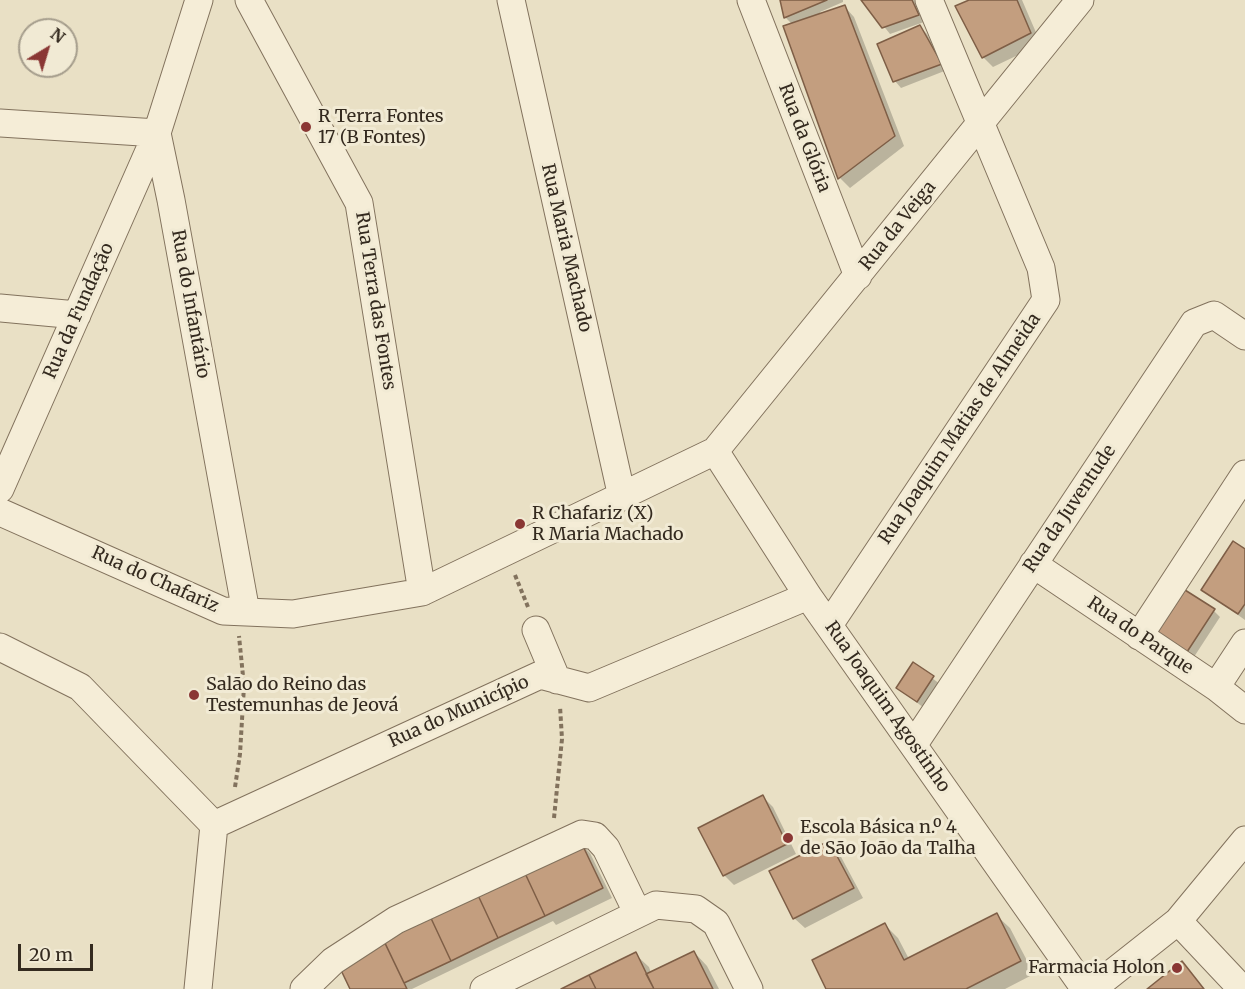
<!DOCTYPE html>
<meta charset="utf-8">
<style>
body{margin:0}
#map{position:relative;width:1245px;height:989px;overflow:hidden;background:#e9e0c5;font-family:Merriweather,serif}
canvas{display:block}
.north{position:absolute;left:18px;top:18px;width:60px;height:60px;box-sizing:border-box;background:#f1ead4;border:2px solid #a59d8c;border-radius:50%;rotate:38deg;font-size:16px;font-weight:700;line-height:24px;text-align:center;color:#342a1f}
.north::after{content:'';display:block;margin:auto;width:21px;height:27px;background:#8a3734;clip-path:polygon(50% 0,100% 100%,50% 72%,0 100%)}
.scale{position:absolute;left:18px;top:944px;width:75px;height:27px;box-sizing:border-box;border:3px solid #342a1f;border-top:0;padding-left:8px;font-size:18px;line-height:21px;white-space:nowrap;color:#342a1f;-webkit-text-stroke:4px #f1ead4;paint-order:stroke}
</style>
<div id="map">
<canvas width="1245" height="989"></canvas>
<div class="north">N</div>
<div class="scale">20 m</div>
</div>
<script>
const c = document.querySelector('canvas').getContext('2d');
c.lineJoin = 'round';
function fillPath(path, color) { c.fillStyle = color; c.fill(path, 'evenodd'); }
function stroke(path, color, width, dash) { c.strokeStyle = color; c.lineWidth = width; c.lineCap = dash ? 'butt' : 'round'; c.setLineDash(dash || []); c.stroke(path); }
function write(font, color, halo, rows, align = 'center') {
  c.font = font + ' Merriweather,serif'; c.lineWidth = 6; c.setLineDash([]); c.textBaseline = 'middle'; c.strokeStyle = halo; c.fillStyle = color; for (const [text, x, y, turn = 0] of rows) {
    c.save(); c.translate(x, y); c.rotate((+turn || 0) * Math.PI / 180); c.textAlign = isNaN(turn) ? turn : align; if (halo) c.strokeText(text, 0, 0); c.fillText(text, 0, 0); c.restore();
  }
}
fillPath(new Path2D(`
 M781,0H843V2L820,12L821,14L844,6L854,17L904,146L850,188L840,178L785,26L792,24L786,18Z
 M863,0H914L924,22L890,34Z
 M973,0H1022L1041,44L993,67L983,57Z
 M920,27L927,34L947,70L901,88L895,81L879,45Z
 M1245,550V620L1203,590Z
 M1214,611L1220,617L1192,660L1163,641Z
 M913,664L940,684L924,708L898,688Z
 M763,797L773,807L796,854L734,885L724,875Z
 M580,843L590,853L612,898L556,925L553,921L412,989H352Z
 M829,843L839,853L863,898L805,928L794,918Z
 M996,915L1010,928L1034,974L1005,989H828L885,925L898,938L909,959Z
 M694,952L707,966L719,989H564L635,954L649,967L651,973Z`), '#0003');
const building = new Path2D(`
 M780,0H827L784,18Z
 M861,0H912L919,15L882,28Z
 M969,0H1017L1031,33L982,58L955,6Z
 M845,5L895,136L838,179L783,26Z
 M920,25L942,64L893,82L877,44Z
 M1233,541L1245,549V604L1238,614L1201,590Z
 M1185,590L1215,609L1185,655L1155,635Z
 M913,662L934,676L917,702L896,688Z
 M763,795L787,844L723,876L698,828Z
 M829,841L854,888L793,919L769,871Z
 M581,842L603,888L545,916L523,869Z
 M523,869L545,916L498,938L476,891Z
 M476,891L498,938L451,961L429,914Z
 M997,913L1021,961L966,989H826L812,960L885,923L904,960Z
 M429,914L451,961L404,983L382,937Z
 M385,943L407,989H350L339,966Z
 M694,951L713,989H654L646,974Z
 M636,952L654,989H596L589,975Z
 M1182,961L1204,989H1147Z
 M589,975L596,989H561Z`);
fillPath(building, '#c39e7f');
stroke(building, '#7e5e46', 1.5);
const minor = new Path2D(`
 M249,0L359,203L422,592
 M511,0L622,497
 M751,0L858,276
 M0,123L157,133
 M157,133L171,200L246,612
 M0,308L77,315
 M715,451L808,596L1085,989
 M0,489L157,133L199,0
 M0,512L223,611L293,614L422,592L715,451L1080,0
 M1033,564L1216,687L1245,710
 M829,625L1046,300L1041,268L929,0
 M536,630L557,680
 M1139,636L1245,474
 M0,647L80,687L214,825L198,989
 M1216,687L1245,643
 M914,744L1194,323L1214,315L1245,336
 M214,825L540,675L589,688L808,596
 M1178,921L1242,989
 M304,989L333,961L396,920L582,834L595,836L606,848L637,912
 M484,989L656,905L696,909L716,923L749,989
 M1092,989L1178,921L1245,840`);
stroke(minor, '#82725d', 29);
stroke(new Path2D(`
 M515,575L528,607
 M235,787L240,754L244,686L239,636
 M554,818L562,739L560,706`), '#82725d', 4, [4.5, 3]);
stroke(minor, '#f5edd7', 27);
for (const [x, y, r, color] of [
 [306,127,6,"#8a3734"],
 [520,524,6,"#8a3734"],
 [194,695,6,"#8a3734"],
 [788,838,6,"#8a3734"],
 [1177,968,6,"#8a3734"]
]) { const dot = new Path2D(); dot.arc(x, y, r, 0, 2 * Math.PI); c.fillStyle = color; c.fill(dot); stroke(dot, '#f1ead4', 2); }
write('18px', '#342a1f', '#f1ead4', [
 ["R Terra Fontes",318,117],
 ["17 (B Fontes)",318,138],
 ["R Chafariz (X)",532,514],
 ["R Maria Machado",532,535],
 ["Salão do Reino das",206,685],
 ["Testemunhas de Jeová",206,706],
 ["Escola Básica n.º 4",800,828],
 ["de São João da Talha",800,849],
 ["Farmacia Holon",1165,968,"right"]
], 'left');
write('18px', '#342a1f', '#f1ead4', [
 ["Rua da Glória",804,138,69],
 ["Rua da Veiga",898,226,-51],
 ["Rua Maria Machado",566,248,77],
 ["Rua Terra das Fontes",375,301,81],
 ["Rua do Infantário",190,304,80],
 ["Rua da Fundação",79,311,-66],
 ["Rua Joaquim Matias de Almeida",960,429,-56],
 ["Rua da Juventude",1070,509,-56],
 ["Rua do Chafariz",155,580,24],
 ["Rua do Parque",1140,636,34],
 ["Rua Joaquim Agostinho",887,707,55],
 ["Rua do Município",459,712,-24]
]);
</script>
